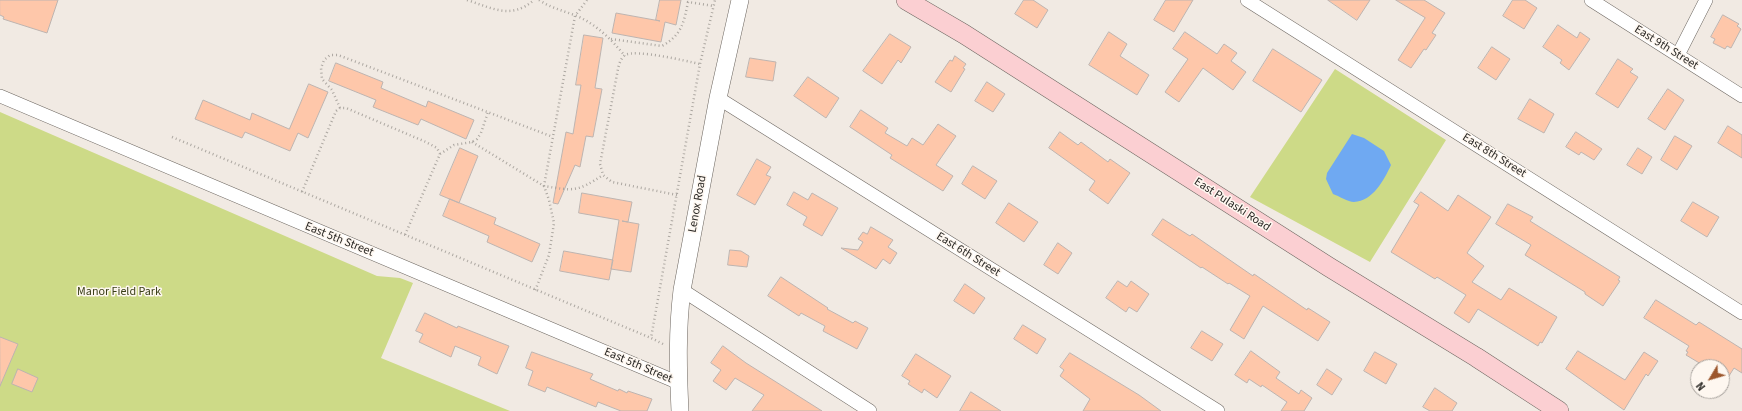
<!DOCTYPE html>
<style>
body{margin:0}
#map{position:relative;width:1742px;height:411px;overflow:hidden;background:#f1eae3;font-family:"Source Sans 3",sans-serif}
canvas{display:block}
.north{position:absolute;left:1690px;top:359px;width:40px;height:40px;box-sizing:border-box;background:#fef7f0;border:1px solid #a9a49f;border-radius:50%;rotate:232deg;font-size:11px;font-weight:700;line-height:16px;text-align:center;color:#2a2825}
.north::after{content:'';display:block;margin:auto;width:14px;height:18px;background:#9c562c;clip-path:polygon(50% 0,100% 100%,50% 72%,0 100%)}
</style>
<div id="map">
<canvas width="1742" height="411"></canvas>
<div class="north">N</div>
</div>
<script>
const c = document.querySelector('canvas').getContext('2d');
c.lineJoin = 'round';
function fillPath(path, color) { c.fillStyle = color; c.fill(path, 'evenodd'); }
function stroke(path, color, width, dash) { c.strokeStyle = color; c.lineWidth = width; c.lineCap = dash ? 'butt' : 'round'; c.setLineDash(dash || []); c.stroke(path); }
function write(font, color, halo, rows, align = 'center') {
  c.font = font + ' "Source Sans 3",sans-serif'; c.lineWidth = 3; c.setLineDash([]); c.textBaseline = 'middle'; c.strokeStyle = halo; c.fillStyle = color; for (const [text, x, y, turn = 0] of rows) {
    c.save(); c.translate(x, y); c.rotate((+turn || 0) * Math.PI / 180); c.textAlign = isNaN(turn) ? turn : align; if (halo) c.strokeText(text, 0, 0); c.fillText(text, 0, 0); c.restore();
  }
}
fillPath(new Path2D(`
 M1335,69L1446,140L1370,262L1250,197Z
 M0,112L377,276L400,278L413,283L381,358L510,411H0Z`), '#cdda87');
fillPath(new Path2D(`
 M1352,134L1364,138L1384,151L1391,165C1384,180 1373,201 1354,202C1348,202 1339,196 1333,194L1326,179L1327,173Z`), '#6fa9f2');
const building = new Path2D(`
 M0,0H58L47,33L3,19L4,17L0,15Z
 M660,0H681L676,25L665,22L661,42L612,33L616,13L660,21L656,20Z
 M1024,0H1033L1048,10L1037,28L1015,14Z
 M1166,0H1193L1174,32L1154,20Z
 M1328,0H1370L1357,20Z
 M1396,0H1424L1445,13L1432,33L1436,35L1426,50L1424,49L1411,68L1398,60L1425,18Z
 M1513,0H1525L1537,8L1524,29L1503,16Z
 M1723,15L1739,24L1737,26L1741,29L1731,48L1727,46L1725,49L1713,43L1715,39L1711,37Z
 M1558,25L1577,38L1580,32L1590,39L1569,70L1560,63L1562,60L1543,47Z
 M1109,32L1127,44L1120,56L1149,75L1137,95L1089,65Z
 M1185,32L1217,54L1224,44L1237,53L1231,61L1246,72L1233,90L1203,68L1179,102L1165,92L1188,59L1173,49Z
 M890,34L911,47L901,63L898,60L882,84L863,71Z
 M584,35L603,38L595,88L602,89L593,137L586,136L580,167L575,165L558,204L553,203L566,132L573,134L581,85H576Z
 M1492,47L1510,59L1496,80L1478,68Z
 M1273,49L1322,80L1301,112L1253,81Z
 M955,56L966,64L963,68L965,69L951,92L935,82L950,60L952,61Z
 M750,58L776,62L773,81L746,77Z
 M1618,59L1633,69L1630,72L1638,77L1618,108L1596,94Z
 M336,63L383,82L381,88L426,107L428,101L474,120L466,139L421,119L418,125L373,107L376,100L329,81Z
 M808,77L839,98L826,118L794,96Z
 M987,82L1005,94L993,112L975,101Z
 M309,84L328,92L308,138L298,133L290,151L245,132L242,138L195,119L203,100L250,120L252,113L289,129Z
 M1668,89L1684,100L1665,130L1648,119Z
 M1530,99L1554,114L1544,133L1518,119Z
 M861,110L888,128L885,133L907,146L912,138L923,145L938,124L956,136L936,165L953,176L943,191L890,158L892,155L850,127Z
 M1728,126L1742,135V158L1718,143Z
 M1060,132L1078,145L1081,142L1108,162L1110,159L1130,173L1108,204L1089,190L1095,181L1049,148Z
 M1576,132L1602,149L1594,160L1581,152L1579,155L1566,147Z
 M1675,136L1692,146L1677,170L1661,160Z
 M460,148L478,156L459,203L440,195Z
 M1638,148L1652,157L1642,174L1627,165Z
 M757,159L771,167L766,175L771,177L755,205L737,195Z
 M973,166L997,181L985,199L962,184Z
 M794,192L808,200L812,193L838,208L822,236L803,225L807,217L787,205Z
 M1421,192L1448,211L1458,195L1491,217L1467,253L1484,266L1472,282L1501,300L1509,288L1557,317L1542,343L1540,342L1538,346L1478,309L1469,323L1454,313L1466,295L1437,277L1435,279L1391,252L1419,205L1414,202Z
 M582,193L632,202L628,222L622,221L639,224L631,272L611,269L619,220L579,213Z
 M450,199L496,218L494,224L540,244L532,262L487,242L489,236L443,216Z
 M1693,202L1719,217L1707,237L1681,221Z
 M1009,203L1038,222L1024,242L996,223Z
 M1508,204L1533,217L1530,221L1620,277L1618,280L1620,281L1603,306L1585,294V292L1525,255L1531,245L1496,224Z
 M1163,219L1190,236L1192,234L1253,276L1254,274L1307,310L1308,308L1330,322L1318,341L1263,306L1244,339L1230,330L1250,296L1229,283L1228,284L1202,267L1201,268L1152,235Z
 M871,227L893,240L888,247L897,253L890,264L883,259L876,269L841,248L858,250L863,242L858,239L863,232L867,234Z
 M1058,243L1072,253L1058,274L1044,265Z
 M730,250L741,251L749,256L747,267L728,265Z
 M564,251L613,260L609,280L560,271Z
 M781,277L828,308L827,309L853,323L855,321L868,328L857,349L823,331L825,326L801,313L799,316L768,296Z
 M1118,281L1127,287L1131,281L1149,294L1137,312L1129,307L1126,312L1106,298Z
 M965,284L985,298L974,314L954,301Z
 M1656,300L1696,325L1699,322L1742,349V373L1734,368L1722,387V367H1706L1686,355L1688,352L1686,351L1689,346L1644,318Z
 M425,313L457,328L458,326L509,346L497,374L478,365L481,357L455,346L451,357L419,342L423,334L416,331Z
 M1023,325L1046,339L1037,354L1014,339Z
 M1202,331L1223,344L1212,361L1191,348Z
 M0,337L18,344L0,386Z
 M723,346L746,363L822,411H752L764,395L735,378L726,390L713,381L721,370L711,363Z
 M1251,351L1280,372L1276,378L1299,394L1301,390L1312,398L1304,411H1281L1287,402L1262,385L1261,387L1249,379L1247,383L1235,375Z
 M1578,351L1625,380L1644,352L1658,361L1648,376L1646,374L1624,410L1566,369Z
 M532,352L593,374L590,379L618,391L619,389L627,393L628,391L652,399L647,411H621L598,402L596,407L547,387L545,392L528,385L533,371L526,368Z
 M1375,352L1397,364L1386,384L1364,371Z
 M1070,353L1139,395L1161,411H1083L1090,399L1060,376L1064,370L1060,367Z
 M916,354L951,376L937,398L924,389L922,393L908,384L910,381L902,376Z
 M18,369L38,378L32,392L12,384Z
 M1327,369L1342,379L1332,395L1317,385Z
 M1435,388L1457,403L1452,411H1430L1423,407Z
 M971,392L1001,411H960Z`);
fillPath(building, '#fec7aa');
stroke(building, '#bdb4b0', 1);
const minor = new Path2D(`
 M1247,0L1742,313
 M1591,0L1742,96
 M1678,55L1706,0
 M0,96L679,383
 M718,98L1218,411
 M682,290L870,411`);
const tertiary = new Path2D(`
 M680,411C678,369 677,331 682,290L718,98L740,0`);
const secondary = new Path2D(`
 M906,0L964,34L1329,267L1476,357L1559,411`);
stroke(minor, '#6d6761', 14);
stroke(tertiary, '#6d6761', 18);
stroke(secondary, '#6d6761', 20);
stroke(new Path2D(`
 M467,0C492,8 511,20 534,0
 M539,0C551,8 564,11 577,16C597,25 611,39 625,56
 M587,0L575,16L544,186C574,191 577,192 603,175
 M611,39L662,46C682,35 684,22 688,2L714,6
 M340,108L332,90L322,79L321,68L324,60L330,55H338L553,137
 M172,137L651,338
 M472,142L544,186L549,200L554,223L549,255L535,291
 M440,154L454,145L472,142L477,139L481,133L488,112
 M302,192L336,111L340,108H346L426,142L437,148L440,154L405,235
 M677,195L612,182L603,175L600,164L618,69C619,64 621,58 625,55C636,49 686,61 700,64
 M663,344L651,338L700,64L715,0`), '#aca7a1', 2.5, [1, 3]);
stroke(minor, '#fff', 13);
stroke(tertiary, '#fff', 17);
stroke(secondary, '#fbcfd2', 19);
write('12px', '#2a2825', '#fef7f0', [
 ["East 9th Street",1666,48,32],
 ["East 8th Street",1494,156,32],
 ["Lenox Road",698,204,-80],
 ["East Pulaski Road",1232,205,33],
 ["East 5th Street",339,240,22],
 ["East 6th Street",968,255,32],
 ["East 5th Street",638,366,23]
]);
write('12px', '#393e16', '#fef7f0', [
 ["Manor Field Park",119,292]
]);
</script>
